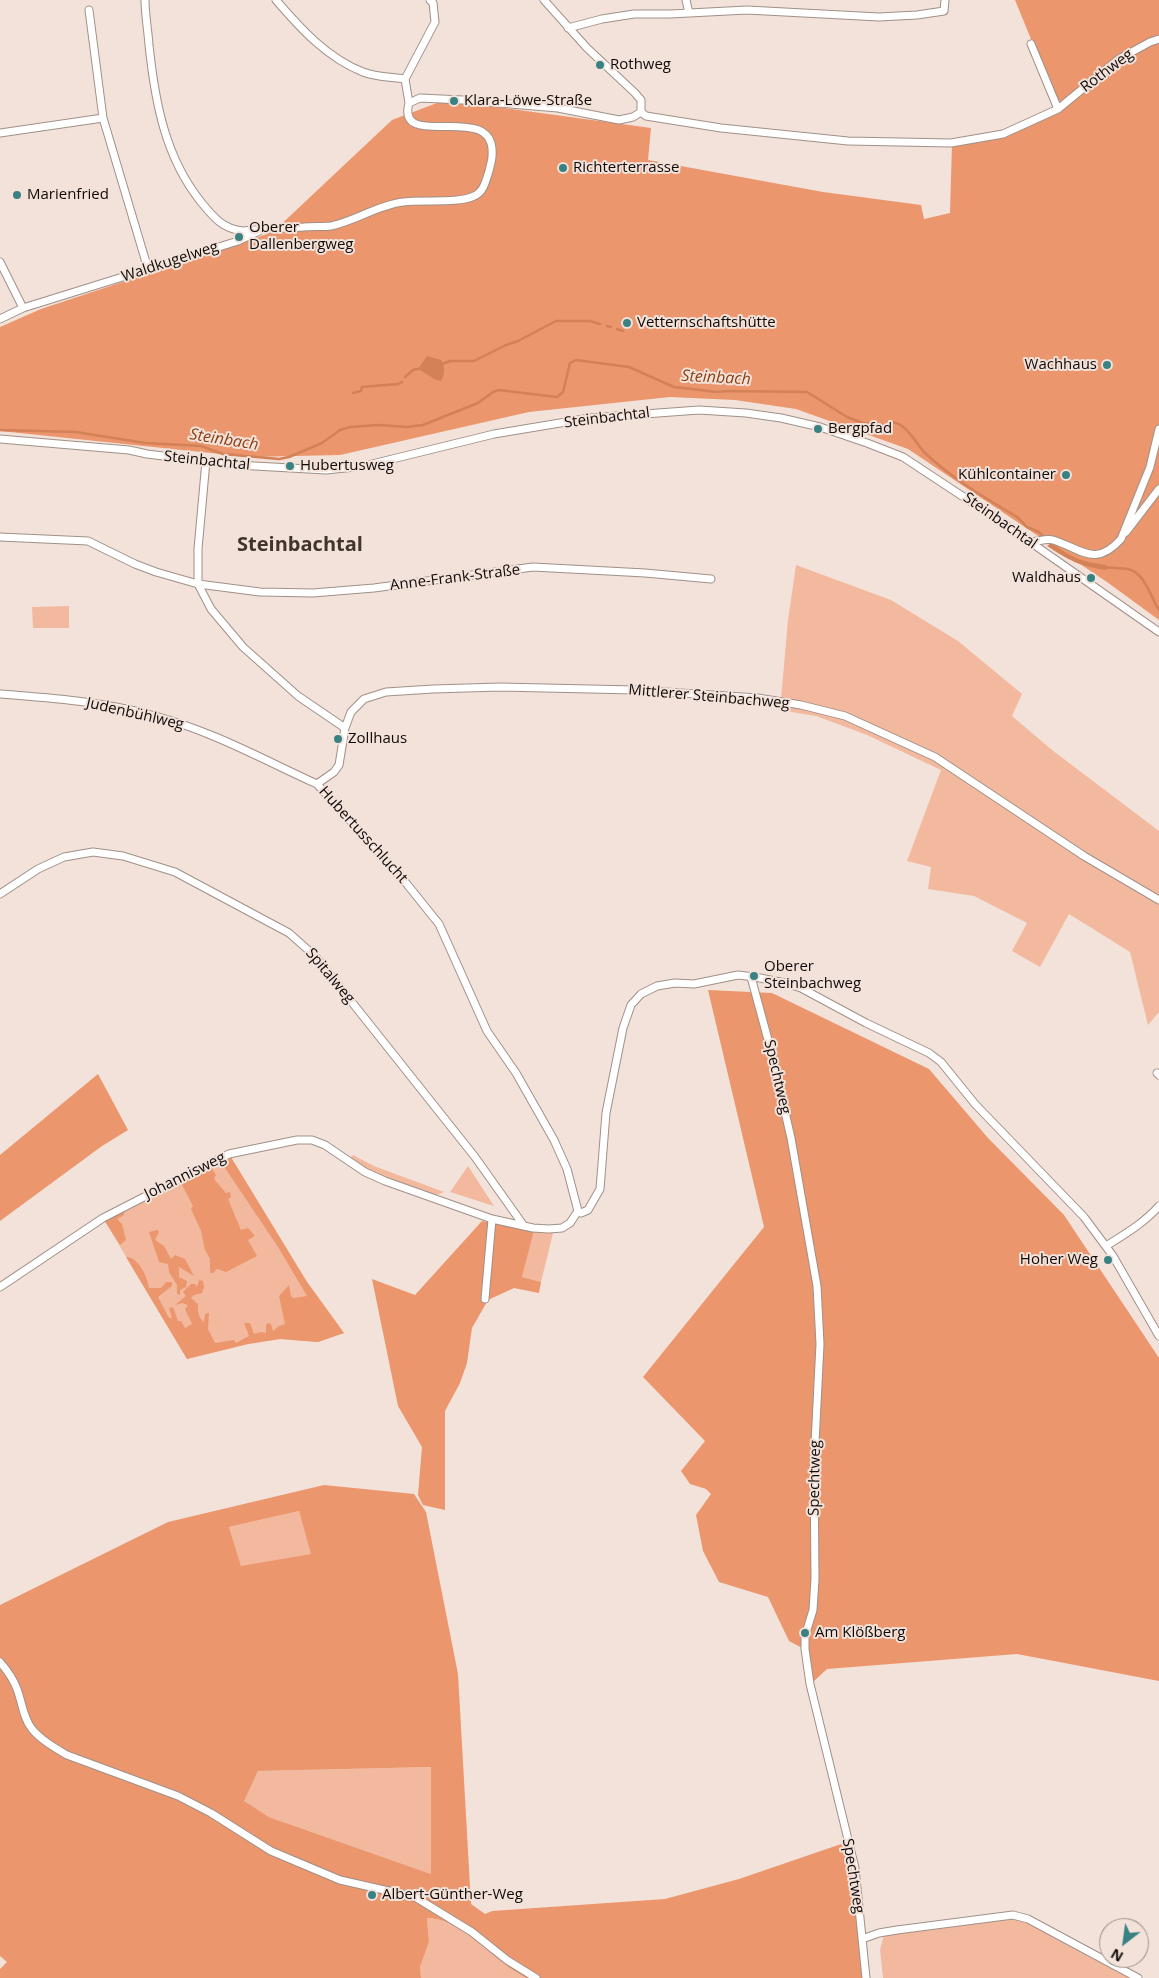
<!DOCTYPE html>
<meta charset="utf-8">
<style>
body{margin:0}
#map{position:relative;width:1159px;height:1978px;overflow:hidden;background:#f3e2da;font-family:"Open Sans",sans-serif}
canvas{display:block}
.north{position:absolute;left:1099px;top:1918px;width:50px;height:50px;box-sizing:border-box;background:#f3e2da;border:1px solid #988c86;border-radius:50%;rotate:210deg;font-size:14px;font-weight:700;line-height:20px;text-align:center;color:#0f0a08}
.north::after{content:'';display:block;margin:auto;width:18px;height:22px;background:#398283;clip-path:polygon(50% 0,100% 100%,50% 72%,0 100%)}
</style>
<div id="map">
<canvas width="1159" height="1978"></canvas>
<div class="north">N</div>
</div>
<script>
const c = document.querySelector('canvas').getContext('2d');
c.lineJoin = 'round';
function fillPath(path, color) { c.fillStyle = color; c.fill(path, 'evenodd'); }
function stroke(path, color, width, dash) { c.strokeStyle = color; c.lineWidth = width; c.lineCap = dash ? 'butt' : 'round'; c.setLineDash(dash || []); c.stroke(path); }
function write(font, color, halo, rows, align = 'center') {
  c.font = font + ' "Open Sans",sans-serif'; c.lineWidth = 4; c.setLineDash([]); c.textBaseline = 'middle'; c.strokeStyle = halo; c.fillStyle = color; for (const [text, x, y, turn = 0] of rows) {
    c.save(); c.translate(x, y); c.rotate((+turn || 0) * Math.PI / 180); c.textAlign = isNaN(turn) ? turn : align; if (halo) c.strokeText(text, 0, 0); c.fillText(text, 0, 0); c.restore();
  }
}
fillPath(new Path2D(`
 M796,565L891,600L958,641L1022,694L1012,716L1052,750L1159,831V1012L1148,1025L1130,952L1069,914L1040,967L1012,951L1027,923L974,896L928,889L931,867L907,861L941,770L867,735L816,716L780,710L788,620Z
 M69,606V628H33L32,607Z
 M229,1154L307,1282L344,1333L318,1342L280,1339L248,1344L187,1359L103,1218Z
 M353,1155L374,1166L444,1192L432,1197L385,1181L349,1160Z
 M468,1166L494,1206L450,1192Z
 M534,1231L553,1233L541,1282L522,1277Z
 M299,1511L312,1554L241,1567L229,1527Z
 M431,1767V1874L269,1817L243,1801L258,1771Z
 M427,1918C456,1918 481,1946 503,1963C510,1969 518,1973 526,1978H421L420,1967L429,1942Z
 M993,1919L1017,1920L1034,1925L1130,1978H883L880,1950L884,1934Z`), '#f3b99e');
fillPath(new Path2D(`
 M1015,0H1159V620L1107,582L908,449L796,409L735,400L670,397L529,412L340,455L249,457L0,431V327L41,309L273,232L392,120L445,100L651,128L648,160L823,192L921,205L924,219L950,213L952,144L1004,135L1060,110Z
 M708,990L772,993L929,1069L988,1138L1064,1215L1159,1358V1681L1017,1654L827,1669L813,1682L808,1651L789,1641L768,1597L719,1582L703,1551L696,1515L711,1494L706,1489L690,1484L681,1471L705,1441L643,1377L764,1227Z
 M98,1074L128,1130L102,1146L0,1221V1155Z
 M229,1154L307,1282L344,1333L318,1342L280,1339L248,1344L187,1359L126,1257C138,1256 148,1278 149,1288H161L166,1282H172V1286L158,1297L169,1318H172L169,1308L173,1307L178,1321H181L185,1328L192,1324L185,1309L188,1305L182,1303L175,1305L186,1296L183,1292L191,1284H195L197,1287L199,1280L203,1281L204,1287L202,1293L194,1295L191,1298L198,1304C198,1311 198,1318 204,1322L205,1314L209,1313L208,1329L215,1343L234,1340L236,1343L249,1336L244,1323H250L254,1334L261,1332L266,1333V1325L268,1323L271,1324L273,1331L279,1326L285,1324L279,1296L289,1285L291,1296L293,1298L307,1296L278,1247L219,1159Z
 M209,1164L216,1175L214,1179L226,1193L230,1192L231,1197L228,1199L241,1230L248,1228L255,1236L248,1240L257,1256L226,1272L217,1269L213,1273H210V1259L205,1250L201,1231L191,1209L193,1206L179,1179Z
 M124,1207V1215L117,1219L122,1224L126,1240L120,1245L103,1218Z
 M482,1221L534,1231L522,1277L541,1282L539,1293L514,1288L488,1300L472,1328L467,1363L460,1383L445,1411V1510L423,1505L418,1495L422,1447L398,1406L372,1279L415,1295Z
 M157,1230L159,1232L155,1240L164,1246L171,1259L175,1255L185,1259L194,1276L179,1267V1277L187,1281L186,1287L180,1290V1295L177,1294V1285L169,1272L168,1264L159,1262L149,1232Z
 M324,1485L414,1494L426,1512L458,1674L471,1904L485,1914L492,1911L665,1899L739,1879L847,1842L864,1978H526C518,1973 510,1969 503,1963C481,1946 456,1918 427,1918L429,1942L420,1967L421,1978H0V1969L7,1962L0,1956V1605L168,1522ZM299,1511L311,1554L241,1566L229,1527ZM431,1767V1874L269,1817L244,1801L258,1771Z`), '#eb966d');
fillPath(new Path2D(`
 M427,356L441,360C445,366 445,374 441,381L436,380L420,370V366Z
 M1052,543C1074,559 1079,561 1106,565L1107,570C1080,567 1069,560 1047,546Z`), '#d48158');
stroke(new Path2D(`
 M607,326L611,327
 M617,329L623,331
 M442,364L450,361H474L506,345L518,341L556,321H590L600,324
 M405,377L413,370L422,368
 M353,393L361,391L362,387L398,384L402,382
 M0,430L76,432L145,443L201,446L223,454L279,459L289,457L322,443L340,430L350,427L379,425L407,427L423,425L478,403L493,392L499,390L557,397L563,392L570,363L576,360L629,367L674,387L717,392L727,391L807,392L847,417L863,423L880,424L886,426L890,422C906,422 915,442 924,452C951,478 985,498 1017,517L1027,527L1039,532L1051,545
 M1103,567C1111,568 1120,568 1128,569C1145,573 1150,596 1159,610`), '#d48158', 2.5);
const minor = new Path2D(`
 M145,0C145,15 148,30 149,45C155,102 165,157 201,202C214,218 223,229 243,231C264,229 284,228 304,227C313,226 322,227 331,226C355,221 378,205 403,202C422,199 458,204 474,196C484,192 486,180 489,171C490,166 492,161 492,156C497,98 395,153 409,103L420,98L463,100L558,108L619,120L633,117L641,112
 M276,0C300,28 327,58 363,72C375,77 392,77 405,79
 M544,0L587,48L635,93L641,100V112
 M686,0L689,13
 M89,10L103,118L148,269
 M568,28L602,19L634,14H670L747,10L879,17L917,15L944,11L945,0
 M1031,44L1058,109
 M409,103L405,79L435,22L433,3L430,0
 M641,112L646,116L721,128L848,141L951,143L1003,134L1058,109L1119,59L1150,42L1159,39
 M0,133L103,118
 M0,262L23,308
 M0,319L23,308L238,241L259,231
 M0,439L129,450L147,454L237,465L326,470L364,466L494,434L590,418L699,410L746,413L781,418L820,427L867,443L903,457L1003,523L1159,632
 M206,461L198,549V584L211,609L243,647L298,696L345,728L339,765L334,772L317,784L406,883L439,924L487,1031L516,1073L554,1140L567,1169L578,1211
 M1126,532L1159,489
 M0,537L88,541L135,564L156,572L198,584L260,592L313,593L374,588L533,567L645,573L711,579
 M1029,542C1037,542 1046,538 1053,540C1082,549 1095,568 1121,539L1150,467L1159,429
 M0,694C52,698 105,702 155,716C212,731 264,760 317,784
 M345,728L351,712L364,699L386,692L433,689L500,687L635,690L758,698L801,705L845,716L935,757L1084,856L1159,900
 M0,894L38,869L64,857L93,852L123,856L175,872L289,933L316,957L475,1157L524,1226
 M751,977L770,1047L791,1138L817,1286L820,1344L814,1463L815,1579L813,1610L805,1636V1649L810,1684L855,1868L866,1978
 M1157,1073L1159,1075
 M578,1211L581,1213L588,1210L600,1189L606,1113L623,1028L631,1005L641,994L657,986L675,983L694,984L738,975L755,977L785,983L801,988L866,1023L929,1053L941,1062L975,1104L1084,1217L1113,1256L1159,1336
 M1106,1246C1125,1234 1144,1223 1159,1206
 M0,1287L103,1218L179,1179L229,1154L297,1140H312L325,1145L365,1172L385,1181L492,1219L533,1228L549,1229L562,1228L570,1223L578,1211
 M485,1299L492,1219
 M0,1662C7,1670 13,1678 17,1689C22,1702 23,1718 32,1729C41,1740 55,1748 67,1755L178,1796L211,1813L271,1851L340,1880L415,1897L472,1932L507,1960L536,1978
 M862,1939L879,1933L897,1930L1013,1915L1028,1919L1138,1978`);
stroke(minor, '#a09088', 9);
stroke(minor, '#fff', 7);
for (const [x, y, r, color] of [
 [600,65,5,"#398283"],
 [454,101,5,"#398283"],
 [563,168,5,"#398283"],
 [17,195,5,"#398283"],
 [239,237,5,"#398283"],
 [627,323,5,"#398283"],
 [1107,365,5,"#398283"],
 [818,429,5,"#398283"],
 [290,466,5,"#398283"],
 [1066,475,5,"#398283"],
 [1091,578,5,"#398283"],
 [338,739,5,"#398283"],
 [754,976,5,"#398283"],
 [1108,1260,5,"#398283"],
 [805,1633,5,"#398283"],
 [372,1895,5,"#398283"]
]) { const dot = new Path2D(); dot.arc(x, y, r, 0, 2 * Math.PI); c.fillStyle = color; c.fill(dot); stroke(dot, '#f3e2da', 2); }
write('15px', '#0f0a08', '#f3e2da', [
 ["Rothweg",610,65],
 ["Klara-Löwe-Straße",464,101],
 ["Richterterrasse",573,168],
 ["Marienfried",27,195],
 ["Oberer",249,228],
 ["Dallenbergweg",249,245],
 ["Vetternschaftshütte",637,323],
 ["Wachhaus",1097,365,"right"],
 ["Bergpfad",828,429],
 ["Hubertusweg",300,466],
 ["Kühlcontainer",1056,475,"right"],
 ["Waldhaus",1081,578,"right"],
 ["Zollhaus",348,739],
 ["Oberer",764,967],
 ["Steinbachweg",764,984],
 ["Hoher Weg",1098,1260,"right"],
 ["Am Klößberg",815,1633],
 ["Albert-Günther-Weg",382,1895]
], 'left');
write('15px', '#0f0a08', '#f3e2da', [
 ["Rothweg",1107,71,-37],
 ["Waldkugelweg",170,262,-18],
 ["Steinbachtal",607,418,-7],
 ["Steinbachtal",207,461,6],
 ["Steinbachtal",1000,521,35],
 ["Anne-Frank-Straße",455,578,-7],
 ["Mittlerer Steinbachweg",709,697,5],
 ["Judenbühlweg",135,714,13],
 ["Hubertusschlucht",363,835,48],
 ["Spitalweg",330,976,50],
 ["Spechtweg",777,1077,77],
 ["Johannisweg",185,1176,-26],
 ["Spechtweg",815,1478,-89],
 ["Spechtweg",853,1876,81]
]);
write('italic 16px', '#8a3e10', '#f3e2da', [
 ["Steinbach",716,378,3],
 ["Steinbach",224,440,9]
]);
write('bold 20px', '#41342d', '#f3e2da', [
 ["Steinbachtal",300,545]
]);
</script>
